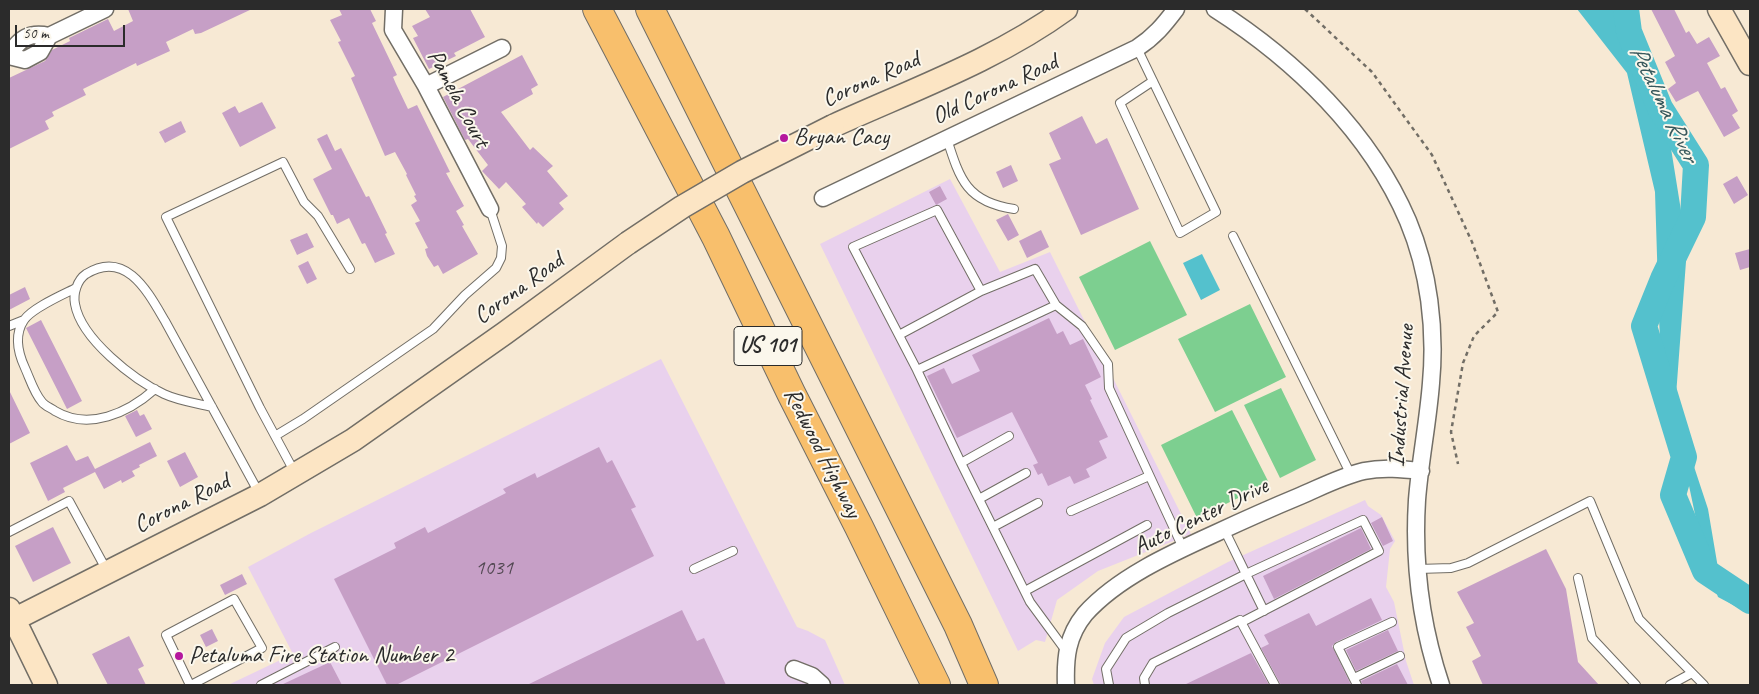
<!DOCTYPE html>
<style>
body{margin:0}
#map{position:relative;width:1759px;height:694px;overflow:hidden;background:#f7e9d4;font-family:Caveat,sans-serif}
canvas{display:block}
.frame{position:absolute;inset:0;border:10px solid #2b2b2b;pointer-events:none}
.scale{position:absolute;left:15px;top:25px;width:110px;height:22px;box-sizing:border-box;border:2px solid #2b2b2b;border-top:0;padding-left:6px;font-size:15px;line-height:18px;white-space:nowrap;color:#2b2b2b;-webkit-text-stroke:4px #fbf7ec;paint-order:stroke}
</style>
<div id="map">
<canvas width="1759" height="694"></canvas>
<div class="frame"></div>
<div class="scale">50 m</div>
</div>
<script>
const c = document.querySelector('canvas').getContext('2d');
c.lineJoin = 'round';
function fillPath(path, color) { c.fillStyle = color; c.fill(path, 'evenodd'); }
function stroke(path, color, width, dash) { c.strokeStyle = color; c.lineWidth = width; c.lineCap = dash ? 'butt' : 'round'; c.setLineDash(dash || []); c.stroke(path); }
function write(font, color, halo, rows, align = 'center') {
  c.font = font + ' Caveat,sans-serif'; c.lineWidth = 4; c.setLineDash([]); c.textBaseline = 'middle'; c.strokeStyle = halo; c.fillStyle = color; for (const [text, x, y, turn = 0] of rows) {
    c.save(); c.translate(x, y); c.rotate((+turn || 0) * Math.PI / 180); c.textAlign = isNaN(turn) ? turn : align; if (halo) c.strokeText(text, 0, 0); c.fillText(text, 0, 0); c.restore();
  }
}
fillPath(new Path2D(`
 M950,179L1000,272L1050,252L1191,534L1098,571L1057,600L1045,642L1036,640L1018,651L820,244Z
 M661,359L797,627L808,631L825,640L845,685H228L293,654L248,567L311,533Z
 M1365,500L1368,506L1381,515L1395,541L1390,549L1386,587L1394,602L1406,661L1414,685H1094L1092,679L1105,643L1124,617L1228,562Z`), '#e9d1ed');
fillPath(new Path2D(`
 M1150,241L1187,315L1115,350L1079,277Z
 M1250,304L1286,377L1215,412L1178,339Z
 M1281,388L1316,460L1280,478L1244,405Z
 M1232,410L1269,483L1197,518L1161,445Z`), '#7dcf90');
fillPath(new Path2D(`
 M1577,9H1613L1665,111L1687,248L1675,409L1708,509L1719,574L1750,600V614L1718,597L1704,557L1688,481L1665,428L1659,319L1655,192L1627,73Z
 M1202,254L1220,290L1201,300L1183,263Z`), '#54c1cd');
stroke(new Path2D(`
 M1626,9L1629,32L1660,108L1696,165L1693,217L1663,279L1644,326L1684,457L1673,495L1705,571L1750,601`), '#54c1cd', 26);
fillPath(new Path2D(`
 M128,9H252L201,33L195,34L193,29L166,42L170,51L137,66L136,63L83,89L86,95L52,112L54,116L45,121L49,129L9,149V78L45,61L52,50L70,41L69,38L108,19L114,31L133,21Z
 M339,9H370L376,21L372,23L397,75L393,77L396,84L408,109L417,105L450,172L446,173L464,206L456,211L464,225L462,226L478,254L443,274L438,265L434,267L427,256L425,249L428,248L415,223L420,221L411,205L417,201L414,196L416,195L406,175L407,174L395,152L385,156L351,78L355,76L338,42L341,41L330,20L342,15Z
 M425,9H470L485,37L454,53L456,56L429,69L413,38L418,36L412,26L430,17Z
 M1651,9H1674L1686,33L1689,31L1697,44L1709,37L1720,56L1707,63L1721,89L1725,87L1738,111L1732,115L1740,128L1724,137L1698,91L1676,102L1668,89L1676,83L1665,62L1675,56Z
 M522,55L538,85L531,89L533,94L501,112L530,150L533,147L553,166L547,171L568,196L559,203L564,209L543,227L538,222L537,224L522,207L526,204L506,182L499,189L482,171L488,165L468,139L465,140L443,97Z
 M262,102L276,128L240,147L222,113L235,106L239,113Z
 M1082,116L1096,144L1107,138L1139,209L1081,235L1049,164L1061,159L1049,133Z
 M181,121L186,132L165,143L159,132Z
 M327,134L335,151L341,148L366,197L369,196L387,233L385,234L395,254L375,263L365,243L362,244L349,218L337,224L333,215H331L313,179L332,169L317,139Z
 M1011,165L1018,181L1003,188L996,172Z
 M1737,176L1748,195L1734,204L1723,184Z
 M940,186L947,199L936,205L929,192Z
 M1008,214L1019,235L1008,241L996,220Z
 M1041,230L1049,247L1027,258L1019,241Z
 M307,233L314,247L297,255L290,240Z
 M1750,249V267L1740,270L1735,253Z
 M308,261L317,279L307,284L298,266Z
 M25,287L30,299L9,310V295Z
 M1049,318L1057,334L1063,331L1070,345L1083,339L1101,377L1085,385L1092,399L1090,400L1108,437L1099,441L1107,458L1086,469L1090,477L1074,484L1070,476L1048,486L1042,473L1038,475L1033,465L1038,463L1012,412L957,438L927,376L944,368L952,384L980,371L972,355Z
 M41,320L82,401L67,409L26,328Z
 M9,390L30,433L9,444Z
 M137,410L140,416L144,414L152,429L136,437L125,416Z
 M150,442L157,456L139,465L140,467L132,471L135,476L122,483L121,480L104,489L95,472L63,488L65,492L48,501L30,463L67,445L76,461L88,456L95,469Z
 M599,447L607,463L612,460L636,507L631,509L654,556L396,685H387L334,579L396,548L394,543L425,527L428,533L506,493L503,489L535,473L537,478Z
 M185,452L198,477L180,487L167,461Z
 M1382,517L1393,541L1383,546L1371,523Z
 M53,527L71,563L33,582L15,546Z
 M1361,528L1371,549L1274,599L1263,576Z
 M1546,549L1566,589L1578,662L1599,685H1483L1472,661L1481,656L1466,627L1474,623L1457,592Z
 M242,574L247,584L225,595L220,585Z
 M1371,598L1382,620L1336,642L1332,646L1351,685H1281L1261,648L1269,644L1264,635L1309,613L1316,626Z
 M682,610L697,641L704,638L726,685H527Z
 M212,629L218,641L206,647L200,635Z
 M1388,630L1398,651L1356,671L1346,650Z
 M129,636L144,666L138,669L146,685H108L92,654Z
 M1251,653L1269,685H1184Z
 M330,662L342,685H281Z
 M1397,664L1408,685H1363L1361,681Z`), '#c69fc6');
const service = new Path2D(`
 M1137,48L1216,212L1180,233L1120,103L1153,81
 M947,139C960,180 967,202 1014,209
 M1233,236L1351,475
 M76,288C62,295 32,308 24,320C14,335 18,353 25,368C30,379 34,393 42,402C45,406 51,408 55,411C89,431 128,413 155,389
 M1056,305L917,370L853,247L937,210L981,291L1035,269L1056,305L1082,326L1108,364L1109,388L1183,548
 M9,326L24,320
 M899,335L981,291
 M917,370L961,463
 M212,407C196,403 179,401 164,394C134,380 81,339 75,304C73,294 77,280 86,274C126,249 148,292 165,321L259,493
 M275,436L303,419L433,329L465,295L496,268L501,258L502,246L490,209
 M1009,436L961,463L1030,602L1066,651
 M295,473L260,408L166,217L283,162L304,202L318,216L350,269
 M979,499L1026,473
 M1071,511L1149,476
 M993,527L1038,503
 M1224,529L1264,611
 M9,532L69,501L106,569
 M694,569L733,551
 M1418,569L1451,568L1468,563L1590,501L1639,619L1704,685
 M1578,578L1592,638L1636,685
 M1025,591L1147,525
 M1354,678L1400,656
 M190,685L166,635L234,599L262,648L191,685
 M261,685L335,647
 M1109,685L1106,669L1126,638L1168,613L1246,574L1363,520L1379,551L1242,622
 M1145,685L1144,678L1153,663L1240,620L1275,685
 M1357,685L1338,647L1392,622
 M1670,685L1692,673`);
const minor = new Path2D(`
 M394,9L393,30L426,86L490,209
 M1215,9C1295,60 1370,132 1408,221C1429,271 1436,329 1431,383C1428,422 1420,461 1417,500C1413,564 1421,625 1441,685
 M9,55C20,38 29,32 49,36
 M9,56L25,60L40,52L49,36L105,9
 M426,86L502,48
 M823,198L1137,48C1154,37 1164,25 1176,9
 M794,669L812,676L822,685
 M1066,685C1065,658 1067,636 1085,614C1117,578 1170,554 1214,534C1242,521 1271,508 1300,496C1321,487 1342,476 1364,471C1383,467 1402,469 1421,471`);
const secondary = new Path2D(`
 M1719,9L1750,64
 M833,126C912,90 996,60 1066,9
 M9,609L46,685
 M9,622L260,495L353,440L505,333L628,243`);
const motorway = new Path2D(`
 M597,9L716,237L791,393L859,527L936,685
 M650,9L958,625L984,685`);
stroke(service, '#726e66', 10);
stroke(minor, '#726e66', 19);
stroke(secondary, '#726e66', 25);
stroke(motorway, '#726e66', 30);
stroke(new Path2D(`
 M1305,9L1372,72L1432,155L1472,242L1498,312L1474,336L1463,363L1451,432L1458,464`), '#726e66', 2.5, [4, 4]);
stroke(service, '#fff', 8);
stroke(minor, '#fff', 16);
stroke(secondary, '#fce5c4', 22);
stroke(motorway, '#f8bf6c', 28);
const secondaryBridge = new Path2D(`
 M628,243L682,207L742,172L833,126`);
stroke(secondaryBridge, '#726e66', 25, []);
stroke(secondaryBridge, '#fce5c4', 22);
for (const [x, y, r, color] of [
 [784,138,5,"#b5179e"],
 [179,656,5,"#b5179e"]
]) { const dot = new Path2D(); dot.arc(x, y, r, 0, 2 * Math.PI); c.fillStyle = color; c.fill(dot); stroke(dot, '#fbf7ec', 2); }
write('21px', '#524852', null, [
 ["1031",494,568]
]);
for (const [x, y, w] of [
 [768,346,68]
]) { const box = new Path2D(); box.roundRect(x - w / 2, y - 19.5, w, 39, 4); c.fillStyle = '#fbf7ec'; c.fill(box); stroke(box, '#2b2b2b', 1); }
write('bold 22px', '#2b2b2b', null, [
 ["US 101",768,346]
]);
write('24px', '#2b2b2b', '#fbf7ec', [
 ["Corona Road",871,80,-24],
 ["Old Corona Road",995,90,-25],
 ["Pamela Court",458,99,62],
 ["Corona Road",519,289,-36],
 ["Industrial Avenue",1402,396,-86],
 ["Redwood Highway",822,453,63],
 ["Corona Road",182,504,-27],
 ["Auto Center Drive",1201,517,-26]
]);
write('24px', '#2b2b2b', '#fbf7ec', [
 ["Bryan Cacy",794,138],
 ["Petaluma Fire Station Number 2",189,656]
], 'left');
write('italic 25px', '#37585c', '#fbf7ec', [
 ["Petaluma River",1663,104,64]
]);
</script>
